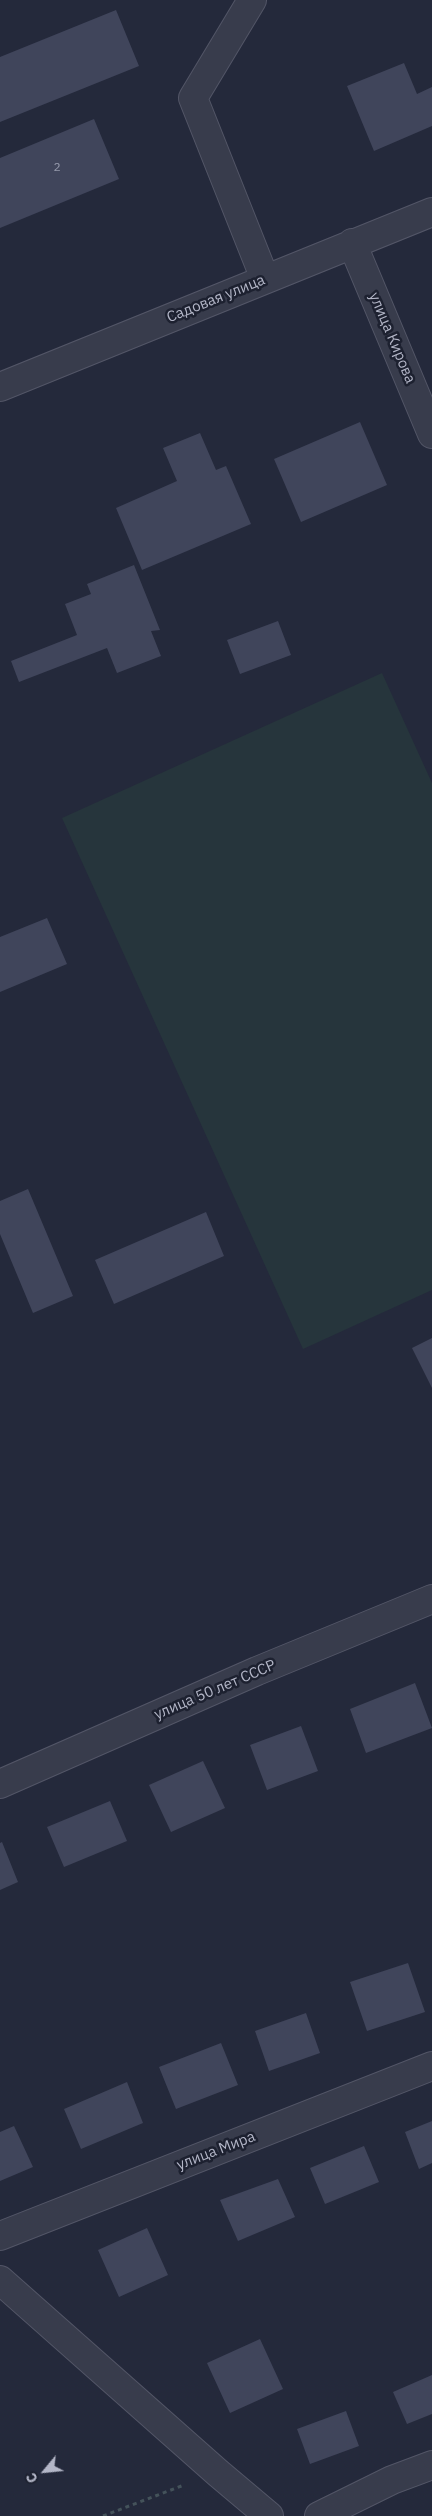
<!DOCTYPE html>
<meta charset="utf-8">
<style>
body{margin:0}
#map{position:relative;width:432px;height:2516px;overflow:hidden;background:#24293b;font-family:"IBM Plex Sans",sans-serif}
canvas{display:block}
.north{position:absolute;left:20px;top:2446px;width:50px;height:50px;-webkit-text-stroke:4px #1d2130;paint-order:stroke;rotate:242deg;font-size:14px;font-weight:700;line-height:20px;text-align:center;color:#b3b6c7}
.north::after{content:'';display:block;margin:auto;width:18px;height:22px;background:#b3b6c7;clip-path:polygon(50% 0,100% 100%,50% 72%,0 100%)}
</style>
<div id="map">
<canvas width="432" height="2516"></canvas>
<div class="north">С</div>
</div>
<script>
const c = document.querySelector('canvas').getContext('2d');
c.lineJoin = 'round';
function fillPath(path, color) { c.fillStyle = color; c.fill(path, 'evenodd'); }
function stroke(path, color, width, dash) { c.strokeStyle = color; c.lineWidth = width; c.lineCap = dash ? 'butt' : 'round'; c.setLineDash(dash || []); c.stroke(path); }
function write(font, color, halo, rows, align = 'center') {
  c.font = font + ' "IBM Plex Sans",sans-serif'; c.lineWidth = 5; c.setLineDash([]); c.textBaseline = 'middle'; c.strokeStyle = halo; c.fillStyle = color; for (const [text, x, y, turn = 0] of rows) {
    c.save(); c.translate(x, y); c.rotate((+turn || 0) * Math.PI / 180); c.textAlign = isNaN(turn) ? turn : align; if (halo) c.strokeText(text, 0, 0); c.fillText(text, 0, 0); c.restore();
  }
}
fillPath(new Path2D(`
 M382,673L432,783V1290L303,1349L62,818Z`), '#26353c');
fillPath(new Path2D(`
 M116,10L139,66L0,122V57Z
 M404,63L417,94L432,87V126L374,151L347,86Z
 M94,119L119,179L0,228V158Z
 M360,422L387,485L301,522L274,459Z
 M200,433L216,470L226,466L251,524L142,570L116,508L177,481L163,448Z
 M134,565L160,630L151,631L161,656L117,673L107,648L19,682L11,661L77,635L65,604L91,594L87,584Z
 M278,621L291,655L240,674L227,640Z
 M47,918L67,964L0,992V937Z
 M28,1189L73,1296L33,1313L0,1234V1201Z
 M206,1212L224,1256L114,1304L95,1260Z
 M432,1338V1388L412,1348Z
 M415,1683L432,1728L366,1753L350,1709Z
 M301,1726L318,1771L267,1790L250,1745Z
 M203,1761L225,1808L171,1832L149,1785Z
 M110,1801L127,1841L64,1867L47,1827Z
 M2,1842L18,1882L0,1890V1843Z
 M408,1963L425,2012L367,2031L350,1982Z
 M306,2013L320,2053L269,2071L255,2031Z
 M221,2043L238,2085L176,2109L159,2067Z
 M127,2082L143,2123L81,2149L64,2109Z
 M432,2121V2163L419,2169L405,2132Z
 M14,2126L33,2167L0,2181V2132Z
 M364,2146L379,2182L325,2204L310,2168Z
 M278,2179L295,2217L238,2241L220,2200Z
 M147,2228L168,2275L119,2297L98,2250Z
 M260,2339L283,2389L230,2413L207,2363Z
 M432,2375V2414L407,2424L393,2392Z
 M346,2411L359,2446L310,2464L297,2429Z`), '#40455b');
const minor = new Path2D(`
 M252,0L193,98L265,279
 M352,243L432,434
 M0,387L432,212
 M0,1784L257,1671L432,1599
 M0,2236L432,2066
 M0,2280L218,2473L269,2516
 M319,2516L392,2480L432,2465`);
stroke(minor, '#535667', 30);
stroke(new Path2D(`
 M103,2516L184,2485`), '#44525a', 3, [4, 4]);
stroke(minor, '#383c4c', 28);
write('12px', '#969aac', null, [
 ["2",57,168]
]);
write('15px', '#b3b6c7', '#1d2130', [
 ["Садовая улица",216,299,-22],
 ["улица Кирова",392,338,67],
 ["улица 50 лет СССР",215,1690,-23],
 ["улица Мира",216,2151,-21]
]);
</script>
